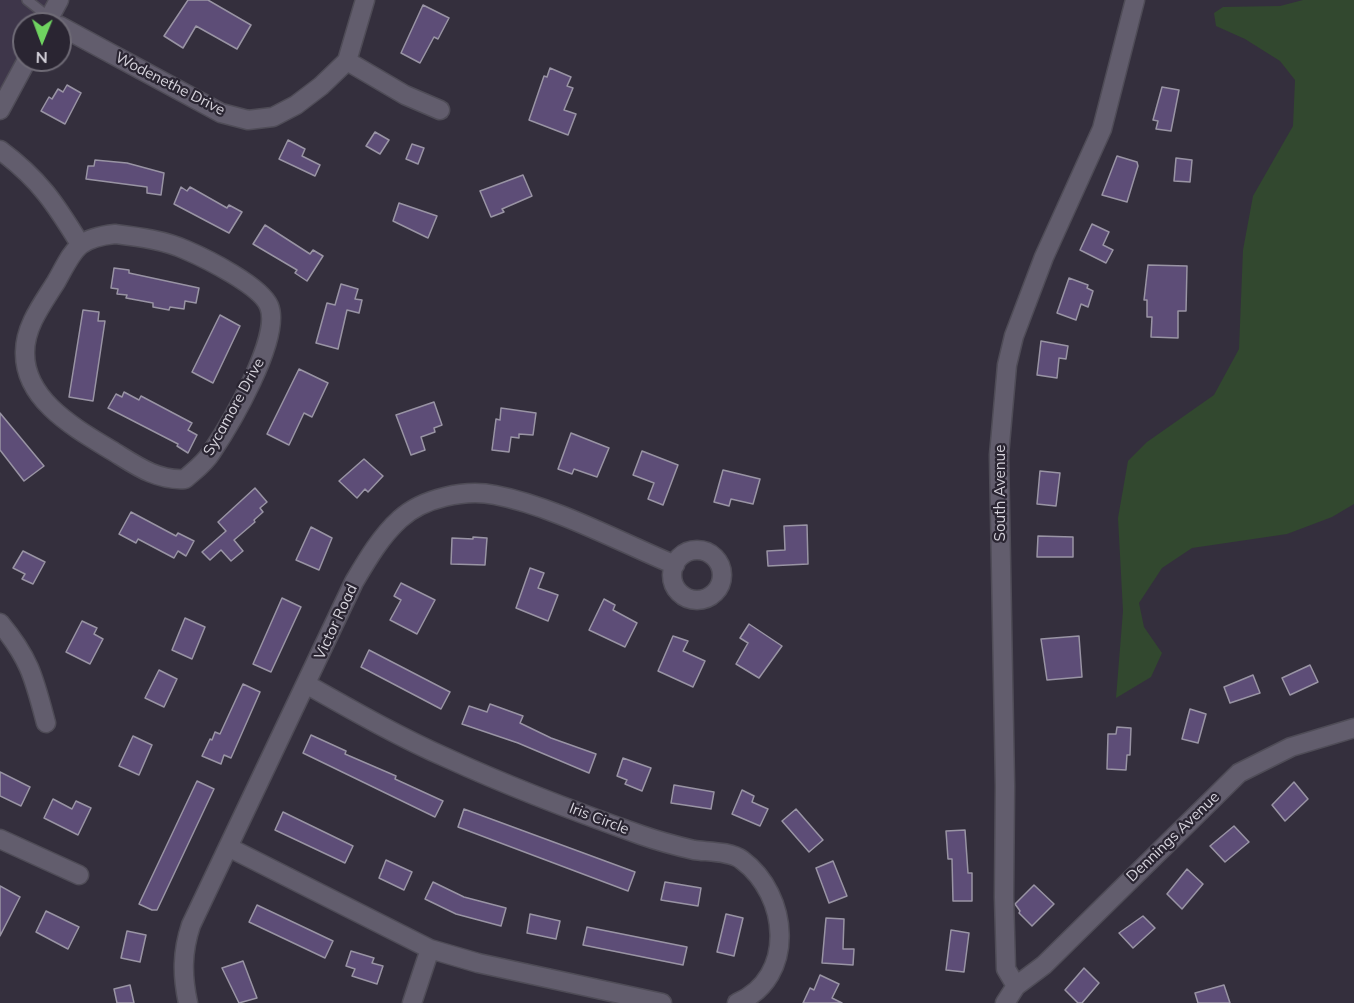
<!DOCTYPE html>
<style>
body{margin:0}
#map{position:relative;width:1354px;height:1003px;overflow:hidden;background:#342f3d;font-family:Mulish,sans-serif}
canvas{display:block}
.north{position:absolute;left:12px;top:12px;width:60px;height:60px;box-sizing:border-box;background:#2a2532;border:2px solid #6f6b76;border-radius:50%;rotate:181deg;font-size:16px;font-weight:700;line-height:24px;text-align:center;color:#d6d3dc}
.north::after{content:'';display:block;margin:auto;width:21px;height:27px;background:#6fd360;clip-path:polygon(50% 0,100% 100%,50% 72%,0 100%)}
</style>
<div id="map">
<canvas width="1354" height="1003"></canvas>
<div class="north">N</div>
</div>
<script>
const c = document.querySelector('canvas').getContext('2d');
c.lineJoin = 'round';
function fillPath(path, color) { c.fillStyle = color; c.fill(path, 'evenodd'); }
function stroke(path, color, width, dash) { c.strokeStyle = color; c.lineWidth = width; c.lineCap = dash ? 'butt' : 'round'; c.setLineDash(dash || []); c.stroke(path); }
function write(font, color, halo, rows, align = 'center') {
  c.font = font + ' Mulish,sans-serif'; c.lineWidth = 4.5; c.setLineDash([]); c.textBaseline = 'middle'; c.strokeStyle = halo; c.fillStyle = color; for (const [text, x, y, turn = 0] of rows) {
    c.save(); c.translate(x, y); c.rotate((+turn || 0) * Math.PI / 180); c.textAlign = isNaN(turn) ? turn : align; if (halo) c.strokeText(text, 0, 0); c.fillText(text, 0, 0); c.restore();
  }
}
fillPath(new Path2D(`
 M0,0H47L35,24H24V46L0,92Z`), '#3e364a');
fillPath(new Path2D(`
 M1303,0H1354V504L1332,517L1287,534L1192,548L1162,568L1139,603L1144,627L1162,653L1151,677L1116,698L1123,611L1118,518L1128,461L1147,442L1214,395L1239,349L1243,250L1253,196L1293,126L1295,80L1280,61L1245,39L1216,26L1214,13L1223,7L1280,6Z`), '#32482f');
const building = new Path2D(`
 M188,0H208L251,25L237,49L196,26L183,48L164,36Z
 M423,5L449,18L438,39L434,37L420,63L401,53Z
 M550,68L571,77L567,86L573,88L564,110L576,114L568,135L529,120L544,76L547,77Z
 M67,85L81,93L65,124L41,111L49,97L52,99L58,89L63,92Z
 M1162,87L1179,90L1171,131L1156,129L1158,121L1153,120Z
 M375,132L389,140L380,154L366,146Z
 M288,140L305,149L302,156L320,165L315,176L279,159Z
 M412,144L424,148L418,164L406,159Z
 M1117,156L1137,162L1138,166L1127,202L1102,195Z
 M1176,158L1192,160L1190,182L1174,181Z
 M95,160L127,163L164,173L161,195L147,193V187L86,179L88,166H94Z
 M523,175L532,196L502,209L504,212L491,217L480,191Z
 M181,187L187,191L190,187L227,208L229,205L242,212L229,233L174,204Z
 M399,203L437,216L428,238L393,221Z
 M1092,224L1109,232L1103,245L1113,250L1106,263L1080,250Z
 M265,225L310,254L313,250L323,256L307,281L295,273L297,270L253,244Z
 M1148,265L1187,266L1186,311H1178V338L1151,337L1152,317H1147V300H1144Z
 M114,268L129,270V273L199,288L196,303L185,301L184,309L170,307L169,310L153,307V303L126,298L127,295L117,294L118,289L111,288Z
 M1069,278L1088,285L1087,288L1093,291L1088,307L1081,304L1076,320L1057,313Z
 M341,284L358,289L355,299L362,300L359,313L347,310L338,349L316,343L327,303L335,305Z
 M83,310L99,312L98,321H105L93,401L69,397Z
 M220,315L240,326L213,383L192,372Z
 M1041,341L1068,346L1066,359L1059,358L1057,378L1037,375Z
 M299,369L328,383L312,417L304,413L289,445L267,434Z
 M124,392L139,400L141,396L192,423L188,430L197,435L188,453L177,446L178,444L108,408L116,394L122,397Z
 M434,402L442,425L434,428L435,432L421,437L425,450L411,455L396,415Z
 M501,408L536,413L533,435L519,434V438L511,437L509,452L492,450L496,419L500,420Z
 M0,413L44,466L24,481L0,450Z
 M571,433L609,448L597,477L574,469L572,474L558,469Z
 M642,451L678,465L663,505L648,499L654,483L633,475Z
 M364,459L383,476L368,492L365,489L357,498L339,481Z
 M723,470L760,479L753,504L731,499L729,506L714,502Z
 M1040,471L1060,473L1056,506L1037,504Z
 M255,488L267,502L260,508L263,512L254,520L255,522L234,540L243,551L231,561L221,550L210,560L202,552L226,531L218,522Z
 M131,512L176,536L178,533L194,541L186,556L178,551L174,558L138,539L136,543L119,534Z
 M807,525L808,564L768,566L767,551L785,550L784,526Z
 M311,527L332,538L319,570L296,560Z
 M1038,536L1073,537V557H1037Z
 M473,537L487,538L485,565L451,564L452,538L473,539Z
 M23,551L45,562L33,584L22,579L25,574L13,568Z
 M530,568L544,573L538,588L558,595L548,621L516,608Z
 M401,583L435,600L417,634L390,620L401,600L394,596Z
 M282,598L301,607L271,672L253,664Z
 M604,599L615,605L613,610L637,623L625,647L589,630Z
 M185,618L205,627L192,659L172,650Z
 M82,621L97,628L94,634L103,639L90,664L66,652Z
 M749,624L782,646L759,678L736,664L748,643L740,638Z
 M673,636L688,641L683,651L705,661L693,687L658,671Z
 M1079,636L1082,677L1047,680L1041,639Z
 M369,650L450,692L441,709L361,667Z
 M1310,665L1318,682L1290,695L1282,678Z
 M159,670L177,679L164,707L145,698Z
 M1253,675L1260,693L1230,703L1224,687Z
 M243,684L260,692L231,758L224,755L221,764L202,756L210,739L212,740L215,732L220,734Z
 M490,704L523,716L520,723L551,738L596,754L589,773L518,743L462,724L469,706L487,712Z
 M1190,709L1206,714L1198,743L1182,739Z
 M1117,727L1131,728L1130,755H1127L1126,770L1107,769L1108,734H1116Z
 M311,735L346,751L345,754L396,776L395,779L443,801L435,817L303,753Z
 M133,736L152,745L139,775L119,766Z
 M623,758L651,768L642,791L625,784L627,780L617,776Z
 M0,772L30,787L21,806L0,796Z
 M197,781L214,789L157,910H152L139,904Z
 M1294,782L1308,799L1285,821L1272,805Z
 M674,785L714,792L711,809L671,803Z
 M742,790L754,796L752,802L768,809L760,826L732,814Z
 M53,799L72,809L76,801L91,808L78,835L44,818Z
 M464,809L635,872L628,891L458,827Z
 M796,809L823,840L809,852L782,821Z
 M283,812L353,846L345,863L275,830Z
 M1234,826L1249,842L1225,862L1210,846Z
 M965,830L968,873H972V901H953L952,859H948L946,831Z
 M386,860L412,872L404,890L379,878Z
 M833,861L847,896L829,903L816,868Z
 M1187,869L1203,884L1182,909L1167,894Z
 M433,882L464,897L506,908L501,926L456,914L425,899Z
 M665,882L701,888L698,906L661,900Z
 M1034,885L1054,904L1032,926L1019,913L1020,911L1015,904Z
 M0,886L20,897L0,936Z
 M257,905L333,941L325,958L249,922Z
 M46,911L79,927L68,949L36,932Z
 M530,914L560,921L556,939L527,933Z
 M726,914L743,918L734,956L717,952Z
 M1143,916L1155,928L1133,948L1119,933Z
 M826,918L844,919L843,949H854L853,965L822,963Z
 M587,927L687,947L683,965L583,945Z
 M951,930L969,933L964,972L946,970Z
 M127,931L146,935L140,962L121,958Z
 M351,951L374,958L372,963L383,966L377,984L352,976L355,969L346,966Z
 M243,961L257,998L239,1003L222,968Z
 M1084,968L1099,983L1082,1003H1078L1065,990Z
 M820,975L839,984L832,998L842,1003H803L810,988L814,990Z
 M130,985L134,1003H117L114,989Z
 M1224,985L1230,1003H1198L1195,993Z`);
fillPath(building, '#5d4d77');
stroke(building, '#9994a4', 1.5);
const lane = new Path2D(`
 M27,0L50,18`);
const street = new Path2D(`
 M46,24L59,0
 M60,26L221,113L248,120L273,117L296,105L321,86L347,61L365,0
 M347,61L405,95L440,110
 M0,110L27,60
 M0,150C39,179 55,203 80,244
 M115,234C139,237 164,240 186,250C207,259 261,286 269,306C282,337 230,425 211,453C205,463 194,471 185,479C156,481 134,464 111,450C75,428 24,400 25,352C25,326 43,303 56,282C74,250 76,238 115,234Z
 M672 575a25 25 0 1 1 50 0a25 25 0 1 1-50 0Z
 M0,623C30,659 34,678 46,723
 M306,684C352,710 399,737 447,758C510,787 576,812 641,835C658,841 677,846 694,850C708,852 730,851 742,860C789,895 797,977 737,1003
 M0,839L79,875
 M228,847L430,949L478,963L662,1003
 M1016,986L1006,969L1004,897L1005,786L999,455L1007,365L1014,336L1044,257L1102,129L1135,0
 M188,1003C182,975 182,952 191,925L354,582C367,560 381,536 400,519C423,498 465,489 495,495C553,506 620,542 675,565
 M412,1003L430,949
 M1005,1003L1016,986L1044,965L1239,773L1291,747L1354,728`);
stroke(lane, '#4f4c57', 12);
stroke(street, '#4f4c57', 21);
stroke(lane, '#625d6d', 9);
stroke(street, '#625d6d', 18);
write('15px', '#d6d3dc', '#2a2532', [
 ["Wodenethe Drive",170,84,27],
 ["Sycamore Drive",234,407,-61],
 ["South Avenue",1000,493,-90],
 ["Victor Road",336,622,-65],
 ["Iris Circle",599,819,21],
 ["Dennings Avenue",1173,837,-44]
]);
</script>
